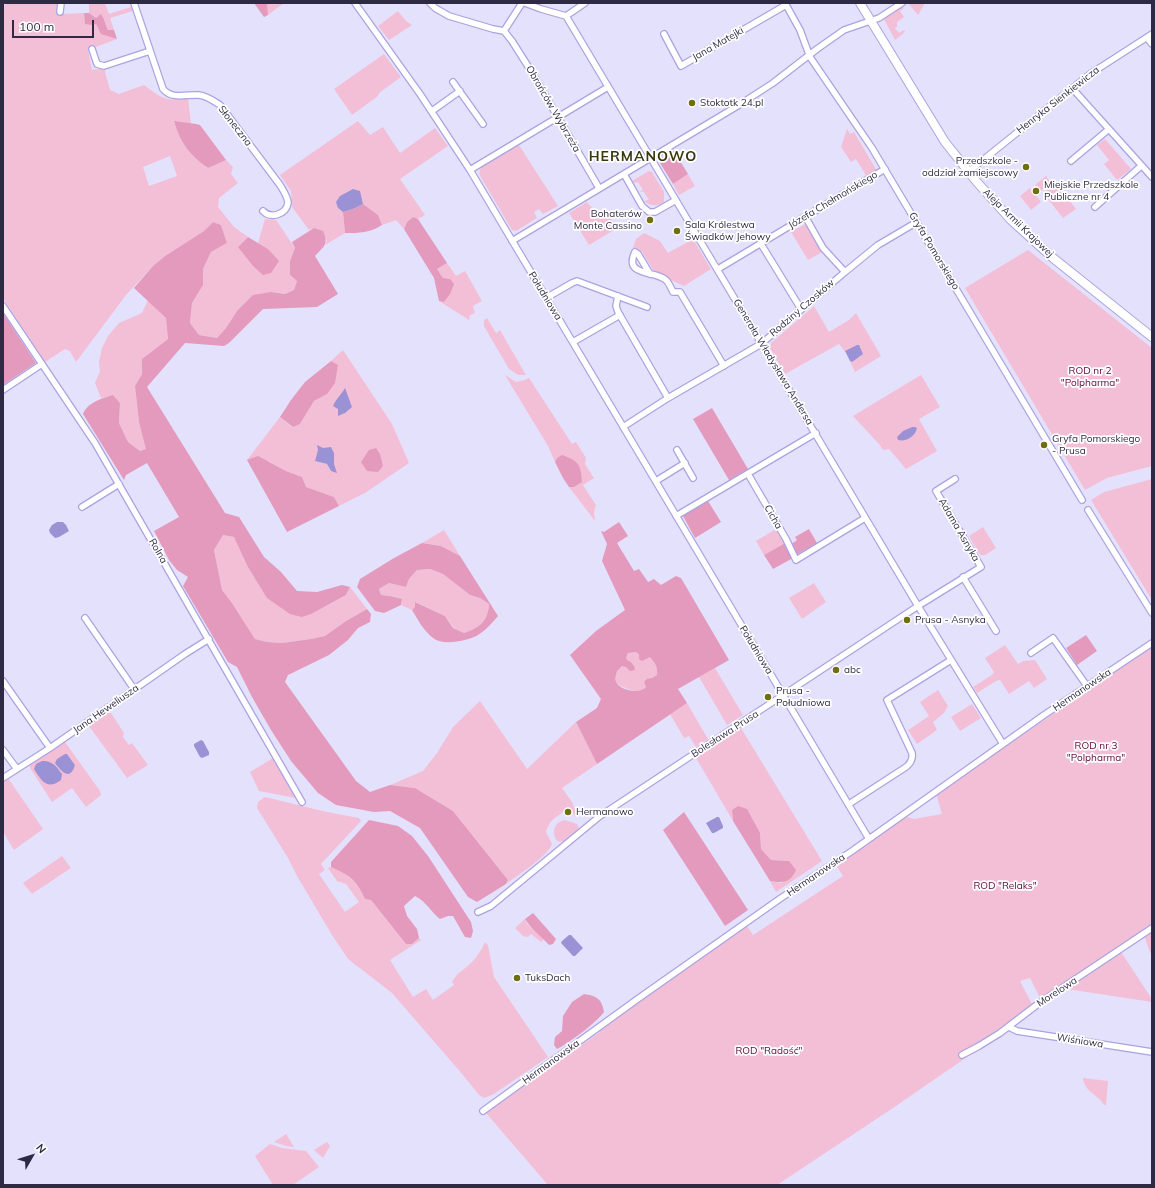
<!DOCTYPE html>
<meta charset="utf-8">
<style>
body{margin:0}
#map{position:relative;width:1155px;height:1188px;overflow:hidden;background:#e4e1fc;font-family:Mulish,sans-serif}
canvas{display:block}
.frame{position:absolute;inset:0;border:4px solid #2e2a43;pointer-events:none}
.north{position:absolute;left:12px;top:1136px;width:40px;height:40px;-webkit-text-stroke:3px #fff;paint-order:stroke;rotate:51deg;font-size:11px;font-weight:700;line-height:16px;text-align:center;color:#2e2a43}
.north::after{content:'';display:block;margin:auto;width:14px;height:18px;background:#2e2a43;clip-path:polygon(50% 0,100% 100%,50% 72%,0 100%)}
.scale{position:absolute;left:12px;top:20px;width:82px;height:18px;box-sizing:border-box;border:2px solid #2e2a43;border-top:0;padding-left:5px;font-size:12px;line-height:14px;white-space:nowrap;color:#2e2a43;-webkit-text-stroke:3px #fff;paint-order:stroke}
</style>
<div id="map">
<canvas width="1155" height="1188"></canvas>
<div class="frame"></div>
<div class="north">N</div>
<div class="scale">100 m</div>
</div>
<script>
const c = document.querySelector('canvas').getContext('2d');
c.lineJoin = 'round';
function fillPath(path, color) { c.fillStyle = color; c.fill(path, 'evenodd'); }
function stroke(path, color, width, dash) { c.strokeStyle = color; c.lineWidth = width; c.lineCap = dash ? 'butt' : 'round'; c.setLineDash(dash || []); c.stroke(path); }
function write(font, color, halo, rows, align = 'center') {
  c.font = font + ' Mulish,sans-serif'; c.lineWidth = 3.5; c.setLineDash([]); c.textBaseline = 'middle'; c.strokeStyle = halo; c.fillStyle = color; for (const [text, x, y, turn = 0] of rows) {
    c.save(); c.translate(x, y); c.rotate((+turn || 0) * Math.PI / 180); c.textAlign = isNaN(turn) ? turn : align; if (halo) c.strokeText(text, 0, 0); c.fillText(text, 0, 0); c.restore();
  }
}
fillPath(new Path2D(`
 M8,3H57L56,13L63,14L84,13L85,24L96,23L98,29L117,39L88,50L92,70L104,68L110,90L119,94L144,85C162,98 165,102 188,98L191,124L174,122L184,145L207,168L226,160L233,167L231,174L238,183L219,198L218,207L234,227L248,237L238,247L268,249L258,243L265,219L276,220L295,248L290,261V275L297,281L294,290L285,294L271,292L237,311L226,328L217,338L199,335L190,323L192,303L203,285V269L211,252L227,243L221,225L213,222L204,231L165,256L153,266L126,295L76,362L70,351L65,349L45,362L3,298V6ZM170,156L177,176L149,186L143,167Z
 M89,3H105L109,14L131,7L133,11L110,18L114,30H108C105,25 105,19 101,15L96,18L89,13Z
 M267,3H284L268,15Z
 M908,3H925L918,15Z
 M901,7L904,8L900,11L904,17L897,22V27L895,28L899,33L904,30L905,32L895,40L884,19Z
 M398,11L406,21L412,25L389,40L378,26Z
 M384,54L401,77L379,93L378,96L352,115L334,89Z
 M358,121L370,135L383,127L400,153L435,128L448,146L400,179L425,215L418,219L413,217L407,222L404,229L396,220L382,225L378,215L363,204L362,199L338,208L343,212L345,233L325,245L327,240L314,228L309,230L292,207L291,191L280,175Z
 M847,129L850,134L854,132L877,171L867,177L856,159L851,162L841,147Z
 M1105,139L1131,169L1117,180L1104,164L1109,160L1097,145Z
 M519,145L558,206L543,214L539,209L534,212L537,218L516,231L512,230L479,174L481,167Z
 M649,171L652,172L664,192V202C657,207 650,206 644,201L649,200L644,192L639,191L643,190L638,182L633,183L632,181Z
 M688,174L695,186L679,195L673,184Z
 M1046,176L1051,183L1041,191L1035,185Z
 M1056,183L1076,209L1063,218L1043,193Z
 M1030,188L1041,202L1031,210L1020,196Z
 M587,202C595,215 611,215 619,227L589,245L569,213Z
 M807,223L824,251L808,260L791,232Z
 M644,233L660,241L668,253L693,239L711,269L684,286L655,273L642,252L633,248L636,239Z
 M1028,250L1152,348V466L1107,478L1085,490L965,288Z
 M447,263L456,276L465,271L482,301L473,306L475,313L470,315L469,320L439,301L444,302L450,279L443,278L437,269Z
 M148,300L166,318L168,339L142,359V374L135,386L139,422L147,449L140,451L128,442L119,423L120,403L113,395L101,398L95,383L100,371L99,362L102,348L108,336L119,323L142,313Z
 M814,306L829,332L849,320L856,313L881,356L855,372L850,361H852L859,345H857L845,352L839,344L785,374L770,348L771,343Z
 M487,318L496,333L500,330L526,375H518L509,369L484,326V320Z
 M343,350L392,424L409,463L365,493L339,506L334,497L306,487L302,477L286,471L268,461L247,460L280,417L292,427L300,424L314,401L327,394L338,366L331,361ZM319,450L334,453V464L331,471L327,464L315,461Z
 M505,375L516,382L525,380L529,378L572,444L576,442L586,458L585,464L594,478L583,485L596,505L594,512L595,521L569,487H575L557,458L555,462L548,446Z
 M921,375L940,407L919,419L937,451L906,469L889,449L883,450L879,444L853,416Z
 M1152,479V600L1091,500L1104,492Z
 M983,527L996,548L985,555H980L969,536Z
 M776,529L785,543L764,555L756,541Z
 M444,530L460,556L441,546L422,543Z
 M223,535L234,537L242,551L302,617L324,607L346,595L350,587L367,609L346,621L325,636L311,639L282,643L267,642L255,639L232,603L222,590L214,550Z
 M430,569L443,574L470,595L480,598L489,604C488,623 481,626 464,633L454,628L445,616L416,602L415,607L412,610L401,605L402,599L390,596L381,595L379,589L389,583L406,587L409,579L417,570Z
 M814,583L826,602L802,619L789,598Z
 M1005,645L1018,664L1023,661L1035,660L1047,679L1034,688L1029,681L1009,694L1000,680L996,681L977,693L973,687L992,675L994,672L985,658Z
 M1152,646V924L1041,1000L1030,978L1020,981L1033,1006L964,1052L967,1057L893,1108L777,1185H548L486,1113L600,1032L599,1029L747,926L753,935L843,876L836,865L905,816L914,819L942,814L936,794Z
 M637,652L646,658L650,657C655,663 658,667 657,675L652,678L642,691L636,692L618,685L615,679L617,671L622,666H634L631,662H628L626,658L628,653Z
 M715,668L743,715L727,725L699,677Z
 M938,690L948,706L944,713L933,722L937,730L917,744L908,730L929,716L920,702Z
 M480,701L527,769L576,722L597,764L562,788L572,802L577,815L575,817L572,811L565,810C556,819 551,817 546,832L552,844C547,857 518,875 506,884L508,880L453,811L415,788L390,785L423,771L437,753L453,727Z
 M687,703L708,739L696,747L689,736L684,738L670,714Z
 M972,704L981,718L960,731L951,717Z
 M108,713H111L124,733L123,737L129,745L132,743L148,765L127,778L89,726Z
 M741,728L822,861L776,892L770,881L782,883L789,861L771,860L761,849L760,833L732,810L733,821L696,758Z
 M61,742H65L100,791L101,795L86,807L72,788L52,802L30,768V764ZM67,754L75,765C74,770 70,773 65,774Z
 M273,758L296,798L259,791L250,772Z
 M8,778L43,829L14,850L3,832V781Z
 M265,797L327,812L359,818L361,821L321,864L325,870L319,874L345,912L359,902L346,884L337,881L328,868L331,867C350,875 356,881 365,899L371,900L406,944H412L419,938L421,940L390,960L413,997L426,989L433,1000L454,985L452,982C457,972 463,971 470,964C477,957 481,951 485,942L488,945L494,977L548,1057L494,1094L484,1098L479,1095L463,1075L392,993L348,959L332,935L297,876L288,858L257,808L258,802Z
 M565,820L577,824L579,829C575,833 570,839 564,841C553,846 548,823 565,820Z
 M62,856L71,868L32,894L23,883Z
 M525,919L527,924L544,939L541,942L531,934L528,937L523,936L515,928Z
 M1152,931V957L1144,936Z
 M1121,952L1152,999V1002L1067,989Z
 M1083,1078L1108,1081L1106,1105H1104C1098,1094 1085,1093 1083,1078Z
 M286,1134L294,1147L286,1146L274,1142Z
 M327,1142L330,1146L323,1158L314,1150Z
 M270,1144L282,1148L306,1151L319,1167L293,1185H273L255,1156Z`), '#f3bfd7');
fillPath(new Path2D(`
 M254,3H267L268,15L264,17Z
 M84,13H89L96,18L101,14C105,19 105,25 108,30H114L117,39L101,34L96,24L92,25L85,24Z
 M174,121L196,124L200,125L226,160L208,168C189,154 181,144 174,121Z
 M674,151L688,174L673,184L660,163L661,158Z
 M363,204L378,215L382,225C369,233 360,233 345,233L343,212L353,209Z
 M413,217L418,219L447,263L437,269L443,278L450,279L454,284L450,294L444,302L439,301L434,278L404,229L407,222Z
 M213,222L221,225L227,243L211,252L203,269V285L192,303L190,323L199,335L217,338L226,328L237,311L253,295L271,292L285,294L294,290L297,281L290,275V261L295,248L292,242L314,228L323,231C329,245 324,246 315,256L338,294L317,307L263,309L229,343L224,346L185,343L147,387L225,513L239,517L264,557L281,572L297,591L317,592L342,585L350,587L346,595L311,614L302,617L290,614L267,598L248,567L234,537L223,535L214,550L222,590L232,603L255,639L267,642L282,643L311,639L325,636L346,621L367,609L371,614L370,622L358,628L348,640L329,655L288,675L285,682L356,781L370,792L390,785L415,788L453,811L508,880L506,884L477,902L468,897L420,828L390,811L374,812L336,805L318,793L291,761L271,730L252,697L237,667L228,662L183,586L188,577L177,570L169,560L154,531L179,517L147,463L126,475L124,480L83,414C87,403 102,398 113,395L120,403L119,423L128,442L140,451L146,449L139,422L135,386L142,374V359L168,339L166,318L134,288L153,266L165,256L204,231Z
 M248,237L268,249L279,261L271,273L263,275L253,266L238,247Z
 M3,313L36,363L3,385Z
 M331,361L338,365L335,383L327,394L314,401L300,424L293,427L280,417L291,400L305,382Z
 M712,408L748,469L729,480L693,419Z
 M376,448L380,454L383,466L378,472L367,471L361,462L369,450Z
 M562,455C579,461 581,465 582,482L574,487H569L563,478L555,462L557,458Z
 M258,456L286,471L302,477L306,487L334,497L339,506L287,532L247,460Z
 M708,501L721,522L695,538L683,516Z
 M619,522L628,536L617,543L634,571L639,569L648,582L654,579L661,585L676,576L681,578L729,660L678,689L687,703L597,764L576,722L597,708L601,699L570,655L596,631L625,610L602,561L607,544L601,531L604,532ZM636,652L639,654V659L642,661L650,657C655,663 658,667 657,675L652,678L647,679L644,682L646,687C640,694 625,691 618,685C617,684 616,681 615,679L617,671L622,666L626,667L630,671L635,670L634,666L631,662L628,661L626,658L628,653Z
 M809,529L817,543L796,555L790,545L797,540L795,537Z
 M422,543L441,546L460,556L498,616C492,623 486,630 478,635C467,641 443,646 433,638C424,631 418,620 412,610L415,607V602L445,616L453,628L464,633C480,627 488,622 489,604L480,598L470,595L443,574L430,569L417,570L409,579L406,587L389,583L379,589L381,595L390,596L402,599L401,605L384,613L375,611L357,587L360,579L394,558Z
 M785,543L793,558L773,569L764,555Z
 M1086,635L1097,651L1077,665L1066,648Z
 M738,806L747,809L760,833L761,849L771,860L789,861L796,870C790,883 783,883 770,881L733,821L732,810Z
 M684,812L748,910L725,926L663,830Z
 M369,820L398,826L412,836L428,856L471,922L473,931L471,938L465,937L453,916H448L440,919C431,912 426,901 415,896L404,906L407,916L417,929L419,938L412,944H406L371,900L365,899C356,880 351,876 331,867V862Z
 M533,913L556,939L553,944L549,945C542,937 530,928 525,919Z
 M584,994C597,996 602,999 604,1012C596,1023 569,1043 557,1049L554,1045L555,1037L562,1031L563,1016L572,1002Z`), '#e39abc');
fillPath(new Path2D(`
 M353,189L360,191L363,204L353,209L343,212L338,208L336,202L340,196Z
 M857,345H859L863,354L852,362L850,361L845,351Z
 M345,388L352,407L345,413L338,416V409L333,406C336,399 341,395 345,388Z
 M912,427H915L917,428C915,437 906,442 898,440L897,437L903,431Z
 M317,445L323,448L331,447L334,453V464L337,473L331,471L327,464L315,461L318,450Z
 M57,522H63L66,525L69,531L59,537L55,538L50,533L49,530L52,525Z
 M201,740L203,741L209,752V755L202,758L200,757L194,746V744Z
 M65,754H67L75,765C70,782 61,771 55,763L57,759Z
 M42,761C52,760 57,767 62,774L61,780C47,791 41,780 34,769L36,764Z
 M717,817H719L723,826V828L714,833H712L706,823Z
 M569,935H571L583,948L575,956H573L561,943L562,941Z`), '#9b92d6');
const street = new Path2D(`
 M134,3L163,89C172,100 187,94 199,95C207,96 214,101 220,105L280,185C283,190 288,197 288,203C286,215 270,219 263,211
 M355,3L420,94L470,170L869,839
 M430,3L435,8L449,16L493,29L504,31L512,41L531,71L599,188
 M525,3L541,9L566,16L918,606L1003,744
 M785,3L800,30L810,57L872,148L1082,500
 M60,12L61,3
 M566,16L585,3
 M504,31L522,3
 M664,34L681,66L786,5
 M1147,38L1152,44
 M92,49L97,64L104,66L150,51
 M453,82L483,124
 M1072,88L1152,177
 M432,111L460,91
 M1071,161L1109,129
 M470,170L608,87
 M968,172L1090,74L1152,34
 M624,174L642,206L649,212H655L676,200
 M1095,207L1141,166
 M806,218L823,248L845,272
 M512,241L739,105L773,83L817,49L844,30L879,18L902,3
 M761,244L801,309
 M718,269L885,169
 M650,274L638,254L635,252C623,277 655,270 666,280C669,283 671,288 673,292H680L724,366
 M618,296L616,306L618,312L668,398
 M546,298L572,283L577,281L647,307
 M3,306L95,443L302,802
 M573,342L620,315
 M3,390L42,364
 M623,427L668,398L761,344L845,272L878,245L917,222
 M677,450L693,478
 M748,474L786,539L796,560L865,518
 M656,481L685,463
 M82,507L119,484
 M1088,510L1152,613
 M676,516L816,433
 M963,577L996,631
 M85,618L134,689
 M1031,653L1053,638L1087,686
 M3,681L50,748
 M3,750L17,769
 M3,778L50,748L185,654L209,639
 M849,804L906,767C911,763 913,759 912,753L887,700L951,660
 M478,912L491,906L600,816L918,606L981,567L936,491L955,479
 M1009,1027L1017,1031L1152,1052
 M962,1055L979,1046L1000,1033L1038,1004L1152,928
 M483,1111L639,998L781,898L852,851L1044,715L1152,643`);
const secondary = new Path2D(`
 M860,3L945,142L976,181L1011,220L1053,258L1152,337`);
stroke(street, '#aba3e1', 8);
stroke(secondary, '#aba3e1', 10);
stroke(street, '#fff', 5.5);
stroke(secondary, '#fff', 8);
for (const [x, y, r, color] of [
 [692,103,4,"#6f6f12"],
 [1026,167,4,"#6f6f12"],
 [1036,191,4,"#6f6f12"],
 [650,220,4,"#6f6f12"],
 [677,231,4,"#6f6f12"],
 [1044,445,4,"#6f6f12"],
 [907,620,4,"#6f6f12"],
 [836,670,4,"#6f6f12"],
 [768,697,4,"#6f6f12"],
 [568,812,4,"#6f6f12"],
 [517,978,4,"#6f6f12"]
]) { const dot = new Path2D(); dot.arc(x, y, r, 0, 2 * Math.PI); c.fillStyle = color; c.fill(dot); stroke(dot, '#fff', 1.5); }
write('10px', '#2e2a43', '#fff', [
 ["Jana Matejki",718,44,-30],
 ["Henryka Sienkiewicza",1058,100,-38],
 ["Obrońców Wybrzeża",553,109,60],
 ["Słoneczna",235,126,52],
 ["Józefa Chełmońskiego",833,200,-31],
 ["Aleja Armii Krajowej",1018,223,44],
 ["Gryfa Pomorskiego",934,251,59],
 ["Południowa",545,296,59],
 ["Rodziny Czosków",802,308,-41],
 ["Generała Władysława Andersa",773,362,59],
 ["Cicha",773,517,60],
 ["Adama Asnyka",959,530,60],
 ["Rolna",158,551,60],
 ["Południowa",756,650,59],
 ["Hermanowska",1082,690,-34],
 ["Jana Heweliusza",106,709,-35],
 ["Bolesława Prusa",725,734,-33],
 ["Hermanowska",816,875,-34],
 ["Morelowa",1057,992,-33],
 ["Wiśniowa",1080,1041,9],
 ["Hermanowska",551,1062,-36]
]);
write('10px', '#2e2a43', '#fff', [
 ["Stoktotk 24.pl",700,103],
 ["Przedszkole -",1018,161,"right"],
 ["oddział zamiejscowy",1018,173,"right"],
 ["Miejskie Przedszkole",1044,185],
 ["Publiczne nr 4",1044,197],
 ["Bohaterów",642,214,"right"],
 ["Monte Cassino",642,226,"right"],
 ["Sala Królestwa",685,225],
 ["Świadków Jehowy",685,237],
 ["Gryfa Pomorskiego",1052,439],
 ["- Prusa",1052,451],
 ["Prusa - Asnyka",915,620],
 ["abc",844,670],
 ["Prusa -",776,691],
 ["Południowa",776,703],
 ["Hermanowo",576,812],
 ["TuksDach",525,978]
], 'left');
write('10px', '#5e063d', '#fff', [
 ["ROD nr 2",1090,371],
 ["\"Polpharma\"",1090,383],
 ["ROD nr 3",1096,746],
 ["\"Polpharma\"",1096,758],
 ["ROD \"Relaks\"",1005,886],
 ["ROD \"Radość\"",769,1051]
]);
c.letterSpacing = '1px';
write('bold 14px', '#393910', '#fff', [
 ["HERMANOWO",643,157]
]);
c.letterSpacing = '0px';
</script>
